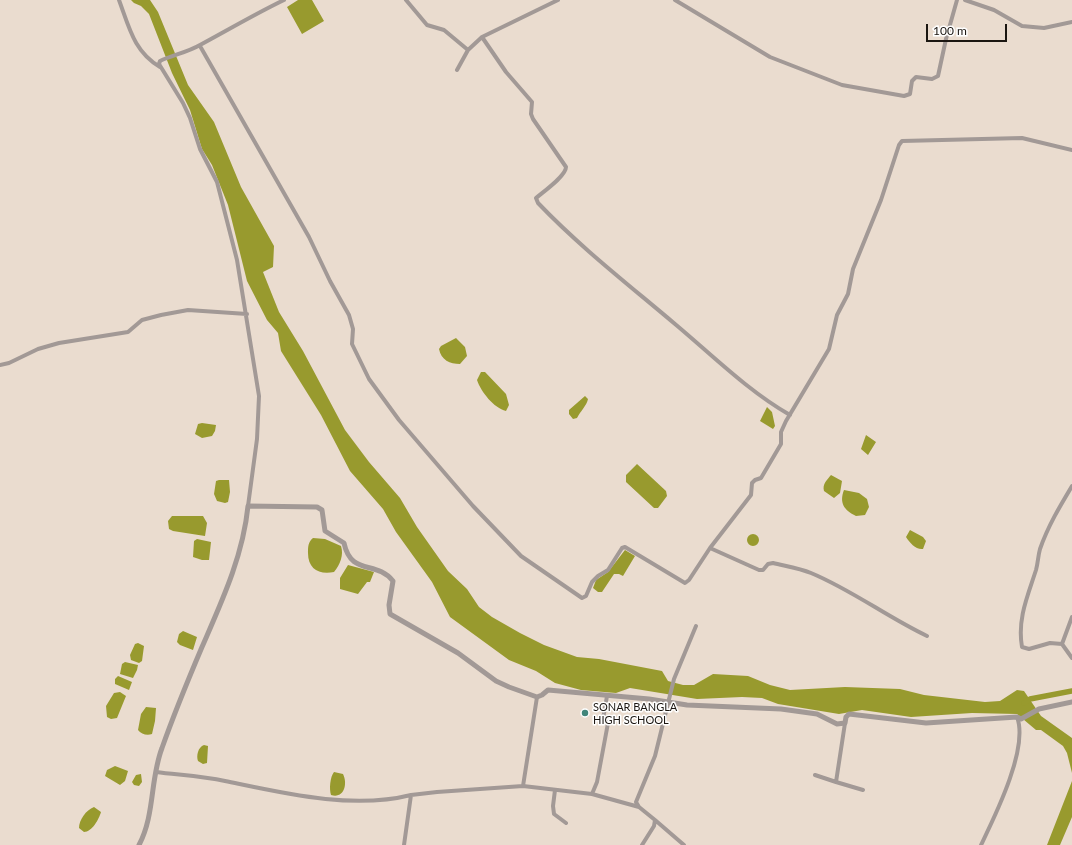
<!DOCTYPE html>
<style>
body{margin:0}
#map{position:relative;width:1072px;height:845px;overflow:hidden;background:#eadccf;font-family:Lato,sans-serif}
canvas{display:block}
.scale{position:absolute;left:926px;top:24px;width:81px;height:18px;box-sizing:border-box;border:2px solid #1b1611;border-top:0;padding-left:5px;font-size:12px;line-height:14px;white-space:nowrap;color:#1b1611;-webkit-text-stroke:3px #fff;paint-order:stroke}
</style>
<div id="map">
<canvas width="1072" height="845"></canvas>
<div class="scale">100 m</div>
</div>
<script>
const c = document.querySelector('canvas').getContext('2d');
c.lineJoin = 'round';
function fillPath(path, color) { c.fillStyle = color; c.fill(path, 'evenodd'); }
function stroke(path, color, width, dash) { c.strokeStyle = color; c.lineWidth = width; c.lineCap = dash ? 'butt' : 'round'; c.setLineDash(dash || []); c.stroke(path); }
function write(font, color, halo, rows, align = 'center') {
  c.font = font + ' Lato,sans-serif'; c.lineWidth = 3; c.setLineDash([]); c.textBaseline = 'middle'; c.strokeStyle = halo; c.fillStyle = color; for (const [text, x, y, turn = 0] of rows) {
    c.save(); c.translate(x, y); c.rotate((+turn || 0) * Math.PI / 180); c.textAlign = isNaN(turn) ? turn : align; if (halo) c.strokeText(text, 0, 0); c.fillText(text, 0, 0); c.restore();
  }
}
fillPath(new Path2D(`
 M131,0H150L158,12L188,85L214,122L241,187L274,246L273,267L263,272L279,312L303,351L345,430L369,462L400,498L417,527L448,571L467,589L479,607L492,617L520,633L544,645L577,657L599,659L662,671L668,681L683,685H694L713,674L748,676L770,685L790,690L845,687L900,689L924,695L985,702L1000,701L1017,690L1024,691L1041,716L1072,738V773L1067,753L1063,746L1041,730H1036L1017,714L972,713L911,717L862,710L839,714L778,704L762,698L742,697L697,699L630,688L616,693L581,690L555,683L536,671L509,660L450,617L432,582L396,532L383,509L350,471L321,415L281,351L278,333L267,320L247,281L228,205L212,165L202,149L190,110L172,73L149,14L141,6L134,3Z
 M298,0H312L324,21L302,34L287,7Z
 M456,338L465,347L467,356L460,364C450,364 441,360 439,349L441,346Z
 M481,372H485L506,394L509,405L506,411C494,408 481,392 477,380Z
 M585,396L588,399C587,405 580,412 577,418L573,419L569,414V410Z
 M767,407L772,412L775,426L773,429L760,421Z
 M202,423L216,425L215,431L212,436L202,438L195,434L198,424Z
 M866,435L876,442L868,455L861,449Z
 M637,464L666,491L667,496L658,508H654L626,482V475Z
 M831,475L842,481L840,493L834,498L824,491C822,484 827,480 831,475Z
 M219,480H229L230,492L228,502L225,503L217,501L214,494L216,481Z
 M844,490L859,493L867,499L869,507L865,515L856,516C844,510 839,503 844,490Z
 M172,516H203L207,523L205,536L173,531L169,529L168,521Z
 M910,530L923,537L926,541L923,549C916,550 910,543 906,537Z
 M747 540a6 6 0 1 1 12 0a6 6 0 1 1-12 0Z
 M313,538L325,539L341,546C344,555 340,565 334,572C319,575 308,569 308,553C308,547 308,542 313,538Z
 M197,539L211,542L209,560H202L193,557L194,541Z
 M625,550L635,556L623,576L619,574H614L602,592H598L593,588L596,580L608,572Z
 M348,565L374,572L370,582H367L358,594L340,589V578Z
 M183,631L197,637L193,650L180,645L177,642L179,634Z
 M138,643L144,646L142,661L139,663L131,660L130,655L135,644Z
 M125,662L138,665L137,670L133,678L120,674L122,664Z
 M118,676L132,682L129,690L115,684V679Z
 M120,692L126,696L117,718L111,719L107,717L106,706L114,693Z
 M146,707L156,708L155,721L152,734C147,736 141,734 138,730L141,714Z
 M204,745L208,746L207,763L203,764L198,761C196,756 198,747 204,745Z
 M115,766L128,771L125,781L120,785L105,776L107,770Z
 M334,772L343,774C348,784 344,799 331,795C329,789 330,777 334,772Z
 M141,774L142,782L139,786L134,785L132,782L136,775Z
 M1072,781V817L1060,845H1047Z
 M94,807L101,812C99,819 92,832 84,832L79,828C79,820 86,810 94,807Z`), '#989a2e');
stroke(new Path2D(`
 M1024,703L1030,699L1072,691`), '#989a2e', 5.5);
stroke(new Path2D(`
 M119,0C129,27 134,52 160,67
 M406,0L427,25L444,30L468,50L482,37L558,0
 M675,0L770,57L842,85L904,96L910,94L912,81L916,77L932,79L938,76L946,39L957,0
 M965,0L994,10L1022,26L1044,28L1072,22
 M482,37L506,72L532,102L531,114L533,119L566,167C566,176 543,192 536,198L538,203C580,247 629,285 675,324C712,355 748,391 790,415
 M200,46L309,237L330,281L349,315L353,329L352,344L369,379L399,420L473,506L521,556L582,598L586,596L592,582L598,576L608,570L622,548L625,547L685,583L689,580L710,548L751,495L752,483L755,480L761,478L781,444V432L786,421L829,349L837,315L848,294L853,269L881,200L899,145L902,141L1022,138L1072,150
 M457,70L468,50
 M0,365L9,363L38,349L59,343L128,332L142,320L161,315L188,310L247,314
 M1072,486C1060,506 1048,526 1040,549C1038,556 1038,563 1036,570C1028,595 1017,619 1022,647L1029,649L1050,643L1062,644L1072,617
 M248,506L257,439L259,396L237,260L217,182L200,149L190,118L183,103L159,64L160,61C173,55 188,52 200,45C228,30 255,14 284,0
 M710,548L759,570H763L768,564L773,563C785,566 799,568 811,573C852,590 887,617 927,636
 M1062,644L1072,658
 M156,772C179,775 202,776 225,781C283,793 352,810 411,795
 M815,775L836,782L845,723
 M836,782L863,790
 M523,786L592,794L597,782L608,723L603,719L607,696
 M555,790L553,806L554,814L566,823
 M592,794L639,807
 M655,820L684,845
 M404,845L411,795L437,792L523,786L537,697
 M642,845L654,826L655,820L639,807L636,802L655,756L674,679L696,626
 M981,845C995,816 1029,748 1017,717`), '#a29996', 4);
stroke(new Path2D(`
 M139,845C155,815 150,779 162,748C174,714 188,680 202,647C222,601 243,556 248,506L317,507L322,510L325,531L344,543C351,576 376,560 393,581L389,605L390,614L458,653L496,681L509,687L537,697L542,695L548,690L649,699L687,705L781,709L817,714L837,724L845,723L846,717L849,714L926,723L1017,717L1021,719L1039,709L1072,702`), '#a29996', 5);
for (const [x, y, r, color] of [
 [585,713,4,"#41857a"]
]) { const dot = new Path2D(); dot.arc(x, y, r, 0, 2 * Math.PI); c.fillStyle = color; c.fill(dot); stroke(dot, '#fff', 1.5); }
write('11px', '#1b1611', '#fff', [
 ["SONAR BANGLA",593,707],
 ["HIGH SCHOOL",593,720]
], 'left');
</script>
